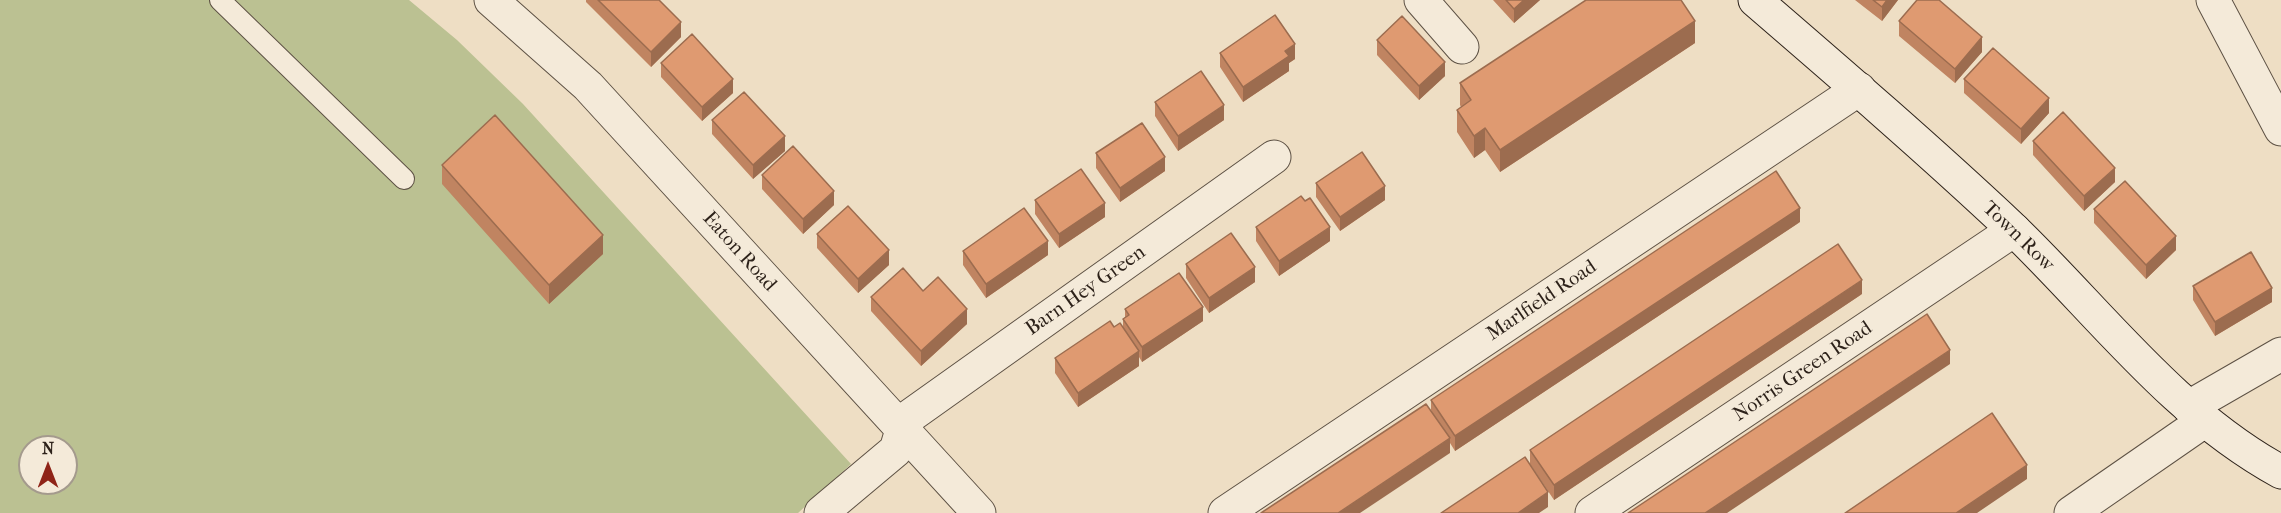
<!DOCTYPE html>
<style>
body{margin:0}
#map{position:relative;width:2281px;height:513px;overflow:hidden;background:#eedec4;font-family:"IM FELL French Canon",serif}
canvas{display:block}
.north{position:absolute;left:18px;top:435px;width:60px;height:60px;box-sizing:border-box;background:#f4ead9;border:2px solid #a49a8d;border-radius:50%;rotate:0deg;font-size:16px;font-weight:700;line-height:24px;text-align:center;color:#2d221a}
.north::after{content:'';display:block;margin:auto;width:21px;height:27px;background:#8f2418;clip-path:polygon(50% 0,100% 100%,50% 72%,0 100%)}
</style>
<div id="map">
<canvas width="2281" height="513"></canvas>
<div class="north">N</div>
</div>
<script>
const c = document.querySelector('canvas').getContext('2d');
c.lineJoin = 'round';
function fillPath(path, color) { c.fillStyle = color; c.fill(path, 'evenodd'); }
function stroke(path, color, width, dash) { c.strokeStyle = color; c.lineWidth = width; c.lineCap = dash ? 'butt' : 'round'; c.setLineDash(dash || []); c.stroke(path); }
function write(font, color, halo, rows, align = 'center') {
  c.font = font + ' "IM FELL French Canon",serif'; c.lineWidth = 4.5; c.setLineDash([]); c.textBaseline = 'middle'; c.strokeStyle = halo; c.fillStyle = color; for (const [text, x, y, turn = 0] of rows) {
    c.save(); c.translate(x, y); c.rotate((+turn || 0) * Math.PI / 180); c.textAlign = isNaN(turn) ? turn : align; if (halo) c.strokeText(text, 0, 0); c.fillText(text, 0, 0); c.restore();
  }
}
fillPath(new Path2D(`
 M0,0H409L457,40L523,104L851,464L798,513H0ZM30,447H66V483H30Z`), '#bbc192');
const lane = new Path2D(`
 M220,0L404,179`);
const street = new Path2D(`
 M491,0L588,86L979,513
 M1421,0L1462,47
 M2213,0L2281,129
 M2189,407L2281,354
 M821,513L896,450L902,430L910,416L1274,157
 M1225,513L1859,89
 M1592,513L2014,230
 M2071,513L2204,421`);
const secondary = new Path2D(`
 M1755,0C1842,75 1929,150 2013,229C2100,313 2173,413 2281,472`);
stroke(lane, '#5d5144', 22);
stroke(street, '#5d5144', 35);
stroke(secondary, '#2d221a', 35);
stroke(lane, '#f4ead9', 20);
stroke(street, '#f4ead9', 33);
stroke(secondary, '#f4ead9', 33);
fillPath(new Path2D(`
 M586,0H659L681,37L651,67L586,2Z
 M1493,0H1540L1514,23Z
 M1855,0H1898L1882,21Z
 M1899,21L1982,52L1955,83L1899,36Z
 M1377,40L1445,76L1419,100L1377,55Z
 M1695,43L1500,172L1485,150L1474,158L1457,132V110L1461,107L1460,105V83Z
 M1220,53L1295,59L1289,63V71L1243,102L1220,67Z
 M661,63L733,93L702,121L661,77Z
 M1964,79L2049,113L2021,144L1964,93Z
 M1155,102L1224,120L1178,151L1155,116Z
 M712,120L785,151L753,179L712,134Z
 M2033,141L2115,182L2084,211L2033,155Z
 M1096,153L1165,171L1120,202L1096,168Z
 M442,165L603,254L549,304L442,184Z
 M762,175L834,205L803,234L762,189Z
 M1316,183L1385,200L1340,231L1316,197Z
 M1035,200L1105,217L1059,248L1035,214Z
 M2094,209L2176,250L2146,279L2094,223Z
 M1800,222L1455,451L1450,443V453L1431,410V400Z
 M1256,227L1330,241L1279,276L1256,241Z
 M817,234L889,265L858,293L817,248Z
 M963,251L1048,255L986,298L963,265Z
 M1186,264L1255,282L1209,313L1186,278Z
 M2193,286L2272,302L2215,336L2193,300Z
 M923,291L967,324L921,366L871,311V297Z
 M1862,294L1554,500L1530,464V450Z
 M1125,309L1203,321L1142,362L1139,357V366L1078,407L1055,373V358L1114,327H1123V319L1125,317Z`), '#c08461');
fillPath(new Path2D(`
 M1524,0H1540L1514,23V9Z
 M1887,0H1898L1882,21V7Z
 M1695,21V43L1500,172V150Z
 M681,22V37L651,67V52Z
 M1982,37V52L1955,83V69Z
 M1295,44V59L1289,63V71L1243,102V87L1285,51Z
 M1445,62V76L1419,100V86Z
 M733,79V93L702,121V107Z
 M2049,98V113L2021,144V129Z
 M1224,105V120L1178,151V136Z
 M1485,128V150L1474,158V136Z
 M785,136V151L753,179V165Z
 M1165,157V171L1120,202V188Z
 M2115,168V182L2084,211V196Z
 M1385,186V200L1340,231V217Z
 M834,191V205L803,234V219Z
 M1105,203V217L1059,248V234Z
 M1800,208V222L1455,451V436Z
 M1330,227V241L1279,276V261Z
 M603,235V254L549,304V285Z
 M2176,236V250L2146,279V265Z
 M1048,241V255L986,298V284Z
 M889,250V265L858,293V279Z
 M1255,267V282L1209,313V298Z
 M1862,280V294L1554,500V485Z
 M2272,288V302L2215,336V322Z
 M1203,307V321L1142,362V347Z
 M967,309V324L921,366V351Z
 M1950,350V364L1727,513H1705Z
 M1139,351V366L1078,407V393Z
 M1450,438V453L1360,513H1338Z
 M2027,465V479L1977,513H1956Z
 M1548,492V507L1539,513H1518Z`), '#9c6c4f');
const building = new Path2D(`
 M598,0H659L681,22L651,52Z
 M1506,0H1524L1514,9Z
 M1586,0H1681L1695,21L1500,150L1485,128L1474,136L1457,110L1471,100L1460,83Z
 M1873,0H1887L1882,7Z
 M1917,0H1939L1982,37L1955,69L1899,21Z
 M1275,15L1295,44L1285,51L1289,56L1243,87L1220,53Z
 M1402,16L1445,62L1419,86L1377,40Z
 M692,34L733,79L702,107L661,63Z
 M1993,48L2049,98L2021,129L1964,79Z
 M1201,71L1224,105L1178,136L1155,102Z
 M744,92L785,136L753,165L712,120Z
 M2063,112L2115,168L2084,196L2033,141Z
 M495,115L603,235L549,285L442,165Z
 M1142,123L1165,157L1120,188L1096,153Z
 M793,146L834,191L803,219L762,175Z
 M1362,152L1385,186L1340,217L1316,183Z
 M1081,169L1105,203L1059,234L1035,200Z
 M1776,171L1800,208L1455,436L1431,400Z
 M2125,181L2176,236L2146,265L2094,209Z
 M1301,196L1305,201L1310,198L1330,227L1279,261L1256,227Z
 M848,206L889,250L858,279L817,234Z
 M1024,208L1048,241L986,284L963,251Z
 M1231,233L1255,267L1209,298L1186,264Z
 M1838,244L1862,280L1554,485L1530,450Z
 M2251,252L2272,288L2215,322L2193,286Z
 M903,268L923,291L938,277L967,309L921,351L871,297Z
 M1179,273L1203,307L1142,347L1123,319L1129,315L1125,309Z
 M1927,314L1950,350L1705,513H1628Z
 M1110,321L1114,327L1120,323L1139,351L1078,393L1055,358Z
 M1426,404L1450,438L1338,513H1261Z
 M1992,413L2027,465L1956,513H1845Z
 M1525,457L1548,492L1518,513H1441Z`);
fillPath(building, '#df9a71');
stroke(building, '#9c6c4f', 1.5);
write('20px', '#2d221a', '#f4ead9', [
 ["Town Row",2018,237,44],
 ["Eaton Road",739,252,48],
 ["Barn Hey Green",1086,291,-35],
 ["Marlfield Road",1542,301,-34],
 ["Norris Green Road",1803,372,-34]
]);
</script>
